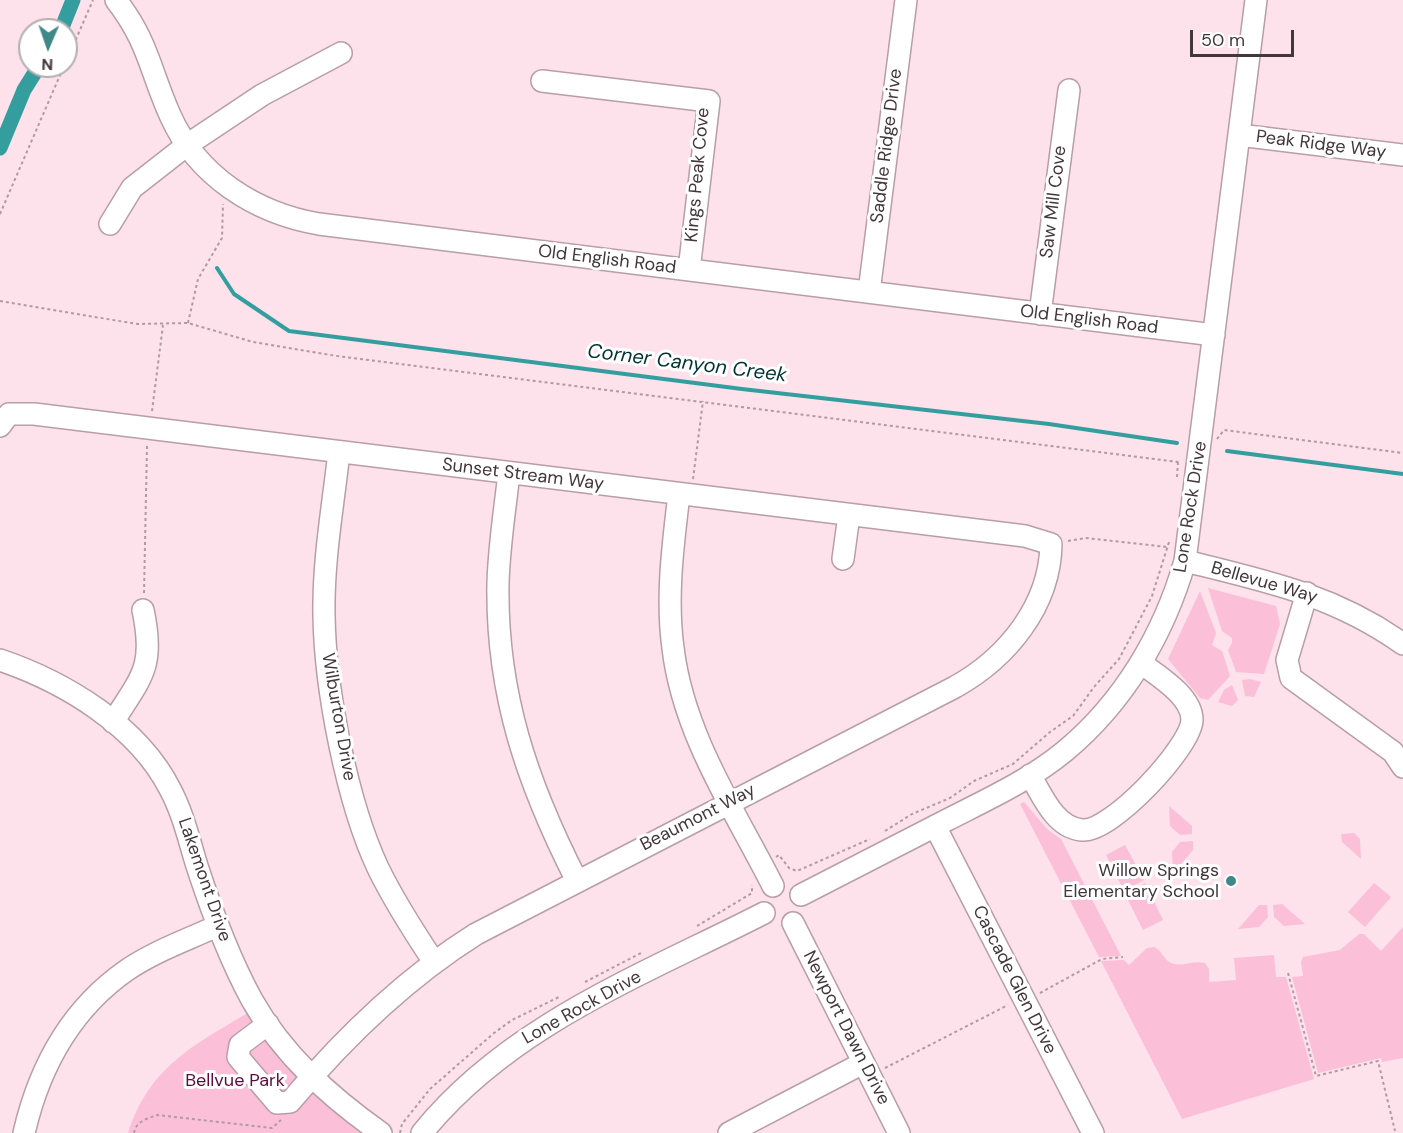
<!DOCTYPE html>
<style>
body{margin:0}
#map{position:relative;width:1403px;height:1133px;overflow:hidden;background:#fde1eb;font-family:"DM Sans",sans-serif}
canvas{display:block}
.north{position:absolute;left:18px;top:18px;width:60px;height:60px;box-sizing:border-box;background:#fff;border:2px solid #b3afb1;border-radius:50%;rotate:182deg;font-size:16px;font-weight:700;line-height:24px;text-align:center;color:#42373b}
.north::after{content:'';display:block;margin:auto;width:21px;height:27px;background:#408888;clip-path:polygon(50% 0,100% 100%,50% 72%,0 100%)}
.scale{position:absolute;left:1190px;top:30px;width:104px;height:27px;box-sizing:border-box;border:3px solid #42373b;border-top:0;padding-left:8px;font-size:18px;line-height:21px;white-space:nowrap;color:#42373b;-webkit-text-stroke:4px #fff;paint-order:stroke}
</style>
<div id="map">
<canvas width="1403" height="1133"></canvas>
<div class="north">N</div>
<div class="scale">50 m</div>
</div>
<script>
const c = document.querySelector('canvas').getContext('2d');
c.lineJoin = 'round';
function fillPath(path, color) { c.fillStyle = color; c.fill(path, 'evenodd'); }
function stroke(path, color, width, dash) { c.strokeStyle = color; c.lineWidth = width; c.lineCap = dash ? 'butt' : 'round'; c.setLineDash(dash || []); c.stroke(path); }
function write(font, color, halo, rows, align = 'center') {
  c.font = font + ' "DM Sans",sans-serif'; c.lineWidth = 6; c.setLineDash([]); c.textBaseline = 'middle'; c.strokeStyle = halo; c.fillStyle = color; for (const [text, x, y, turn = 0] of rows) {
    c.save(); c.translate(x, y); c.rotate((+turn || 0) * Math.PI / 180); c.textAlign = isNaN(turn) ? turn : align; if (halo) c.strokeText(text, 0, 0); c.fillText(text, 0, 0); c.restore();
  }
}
fillPath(new Path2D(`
 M1208,588L1276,606L1280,624L1264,674L1236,672L1228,650L1232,643V638L1222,631Z
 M1200,591L1216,633L1212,645L1222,651L1230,676L1208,700L1200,698L1168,659Z
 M1250,679L1261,682L1254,697L1245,696L1242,680Z
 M1232,685L1238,700L1232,706L1218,702L1224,690Z
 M1024,802L1048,830L1061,839L1121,956L1099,957L1020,804Z
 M1169,806L1192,826V834L1180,835L1170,826Z
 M1354,833L1360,839L1361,859L1342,842L1341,834Z
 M1193,841V850L1173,873L1172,852L1180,842Z
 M1125,845L1144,880L1124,891L1106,855Z
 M1145,883L1163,920L1143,930L1125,894Z
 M1374,883L1391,897L1365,927L1348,912Z
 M1282,904L1305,924L1284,926L1274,917L1273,905Z
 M1259,905H1267L1268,917L1259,927L1238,929Z
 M1403,927V1058L1382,1062L1381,1058L1318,1073L1292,977L1303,976L1301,962L1303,957L1340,950L1359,934H1364L1381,951Z
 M1154,947C1163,951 1164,962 1174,964C1184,966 1194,960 1205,963L1209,969V982L1236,980L1234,958L1274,955L1276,977H1286L1314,1079L1182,1119L1101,961L1124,960L1129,965L1147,948Z
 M249,1012L365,1133H128C150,1066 193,1046 249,1012Z`), '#fcbfd8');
stroke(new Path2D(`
 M217,268L234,294L289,331L742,389L1049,424L1177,443
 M1227,451L1403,474`), '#349e9f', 4);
stroke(new Path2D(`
 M61,30L73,0
 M0,148L24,90L39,66`), '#349e9f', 15);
const minor = new Path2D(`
 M116,0C148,41 150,70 170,115C197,176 255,213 319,224L1214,335
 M542,81L709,101L689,270
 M1239,135L1403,155
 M110,224L132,188L187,145L262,95L341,53
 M869,292L906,0
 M1040,314L1069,90
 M0,426L9,414H34L1025,536L1051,544C1050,606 1007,658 955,687L476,934C406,978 343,1039 290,1102L277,1103L238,1057L240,1045L268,1024
 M339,452C333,506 323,561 324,615C325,689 347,802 378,868C394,901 414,932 434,962
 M509,473C505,509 499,546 498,583C496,693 527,783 577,881
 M679,494C673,545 666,597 673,648C683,734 735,811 773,886
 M843,559L849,515
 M1185,561C1266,581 1334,595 1403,644
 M1307,593L1287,660L1291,678L1393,752L1403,767
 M0,660C65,682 138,726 170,789C183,813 189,840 197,866C212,912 229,958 252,1000C283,1055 330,1097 381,1133
 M113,722C142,676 155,667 143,610
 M1030,775C1042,795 1055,828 1082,830C1111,833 1191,747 1192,720C1192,696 1158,676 1141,663
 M935,826L1093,1133
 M801,895C850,870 899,845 947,820C988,799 1030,780 1065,751C1124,702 1164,634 1185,561L1256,0
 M793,923L899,1133
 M24,1133C39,1068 71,1009 127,970C155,951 187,940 217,926
 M422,1133C509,1025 643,975 764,913
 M729,1133L863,1063`);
stroke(minor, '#b89ea8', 24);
stroke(new Path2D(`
 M66,62L93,0
 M0,214L64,66
 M0,301L137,324L188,323L253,342L337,356L1178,462L1181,460
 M188,323L198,279L222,238L223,204
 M152,411L163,325
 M1217,439L1224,430L1403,453
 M1177,477L1178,462
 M693,479L703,401
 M1068,541L1086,538L1167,547
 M144,593L147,446
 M885,831L912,814L950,798L974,781L1013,764L1050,732L1073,716L1094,687L1119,659L1128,642L1152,596L1169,542
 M776,857L779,855L789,868L797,871L870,839
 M697,926L752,893V885
 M1288,973L1316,1076L1378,1061L1395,1131
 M585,982L643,952
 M1040,993L1102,959L1123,957
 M885,1068L1008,1005
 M134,1133C136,1121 147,1119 157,1115L272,1128L281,1120
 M400,1133L402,1124L430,1089L494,1033L512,1020L559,997`), '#b09ba2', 2, [3, 3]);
stroke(minor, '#fff', 21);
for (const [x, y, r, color] of [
 [1231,881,6,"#408888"]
]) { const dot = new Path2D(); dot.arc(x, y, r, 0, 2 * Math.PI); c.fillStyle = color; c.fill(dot); stroke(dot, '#fff', 2); }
write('18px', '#42373b', '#fff', [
 ["Peak Ridge Way",1321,145,7],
 ["Saddle Ridge Drive",887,146,-83],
 ["Kings Peak Cove",698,175,-85],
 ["Saw Mill Cove",1054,202,-83],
 ["Old English Road",607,260,7],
 ["Old English Road",1089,320,7],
 ["Sunset Stream Way",523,475,7],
 ["Lone Rock Drive",1191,507,-81],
 ["Bellevue Way",1264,583,16],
 ["Wilburton Drive",338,717,80],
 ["Beaumont Way",698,818,-27],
 ["Lakemont Drive",204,880,71],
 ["Cascade Glen Drive",1014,980,63],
 ["Lone Rock Drive",582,1008,-29],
 ["Newport Dawn Drive",846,1028,63]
]);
write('18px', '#42373b', '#fff', [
 ["Willow Springs",1219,871],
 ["Elementary School",1219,892]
], 'right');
write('18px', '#610b3b', '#fff', [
 ["Bellvue Park",235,1081]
]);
write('italic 20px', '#003232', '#fff', [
 ["Corner Canyon Creek",687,364,7]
]);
</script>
